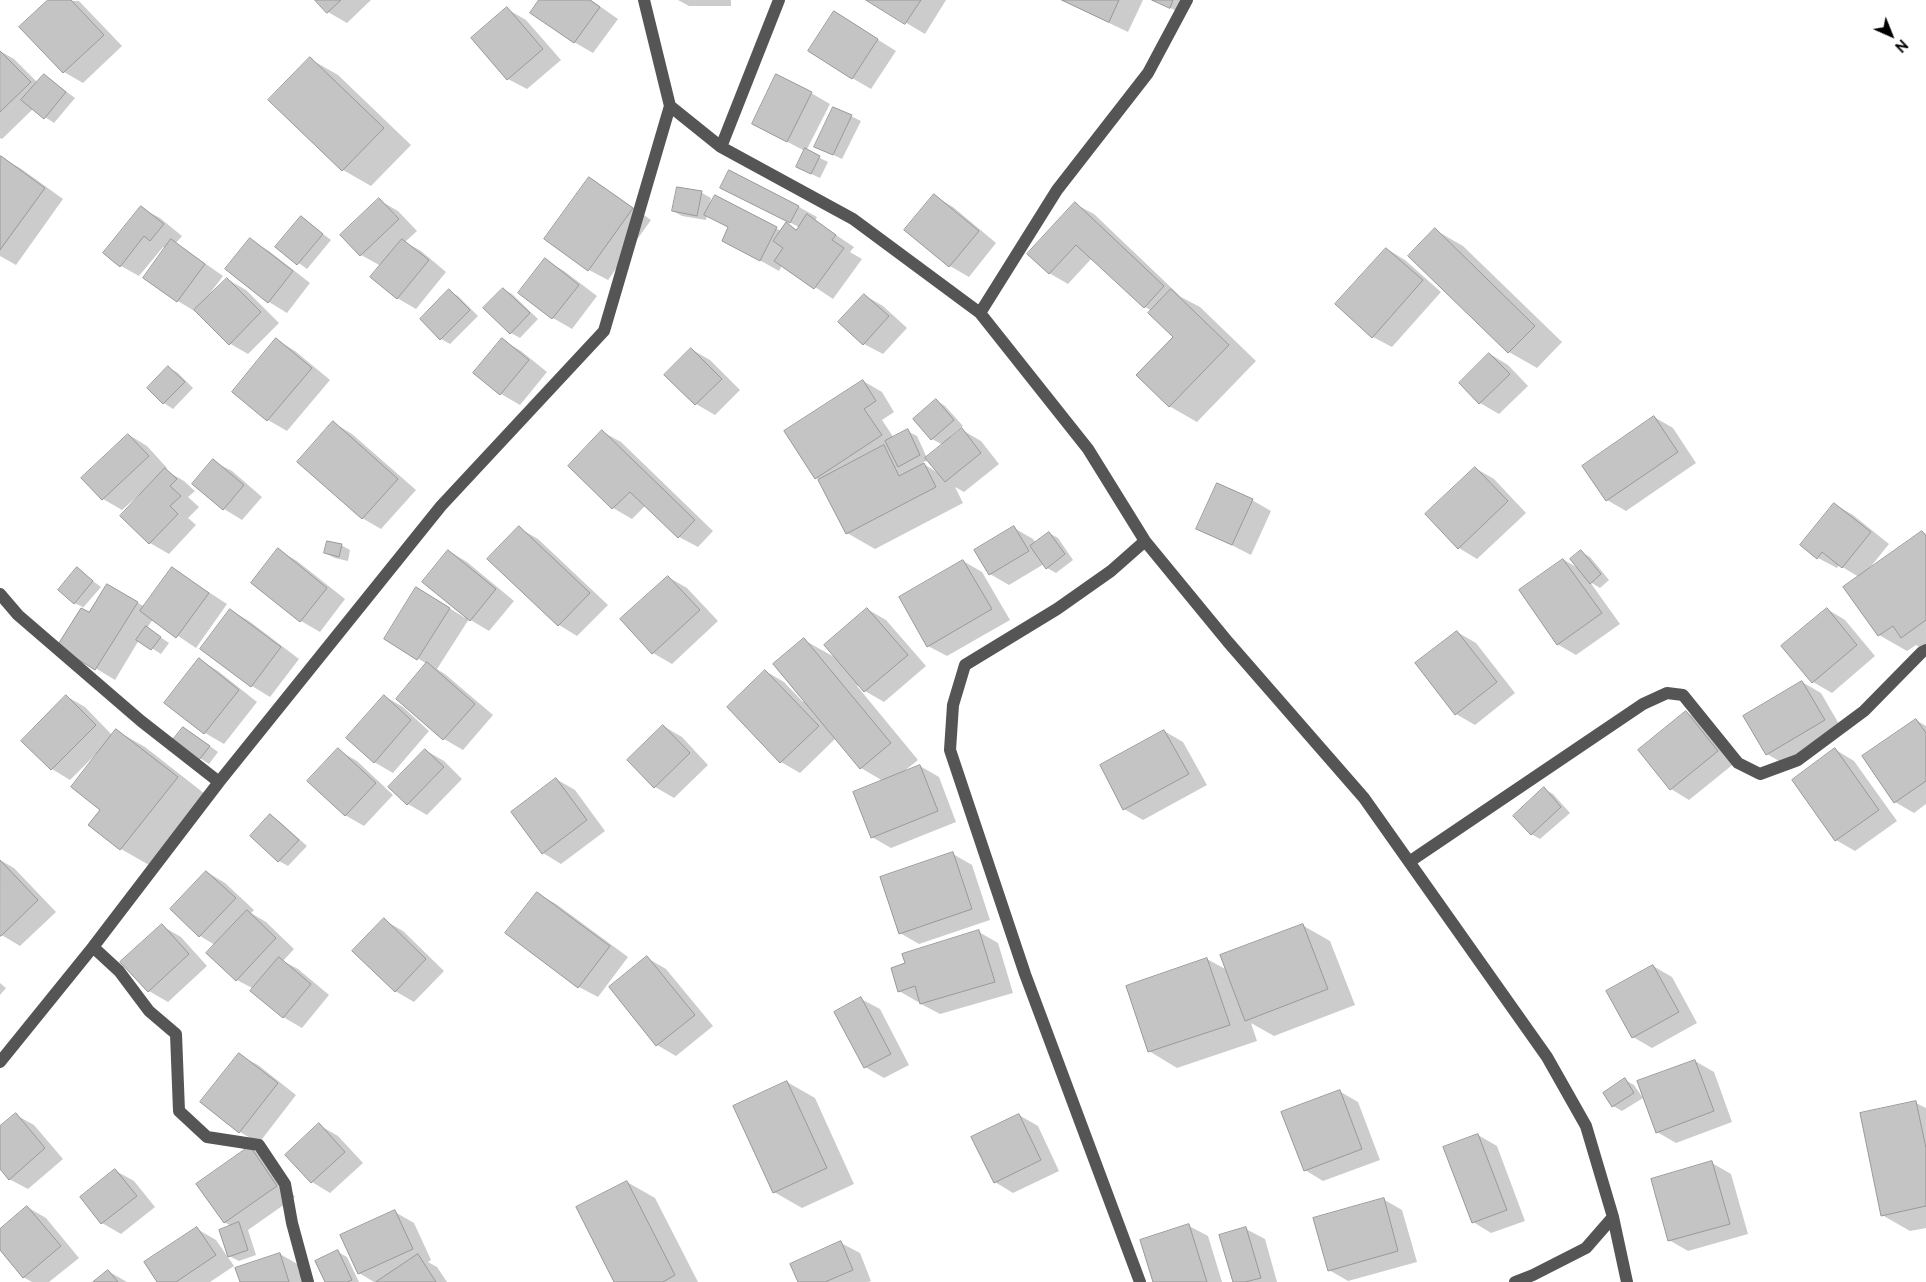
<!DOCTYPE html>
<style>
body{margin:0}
#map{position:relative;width:1926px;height:1282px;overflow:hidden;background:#fff;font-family:Raleway,sans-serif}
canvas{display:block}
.north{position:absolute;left:1866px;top:10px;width:50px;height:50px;-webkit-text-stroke:4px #fff;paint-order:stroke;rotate:136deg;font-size:14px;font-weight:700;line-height:20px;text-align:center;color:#000}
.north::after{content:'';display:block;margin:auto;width:18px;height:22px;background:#000;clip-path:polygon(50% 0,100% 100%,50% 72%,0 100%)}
</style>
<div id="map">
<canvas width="1926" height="1282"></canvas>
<div class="north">N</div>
</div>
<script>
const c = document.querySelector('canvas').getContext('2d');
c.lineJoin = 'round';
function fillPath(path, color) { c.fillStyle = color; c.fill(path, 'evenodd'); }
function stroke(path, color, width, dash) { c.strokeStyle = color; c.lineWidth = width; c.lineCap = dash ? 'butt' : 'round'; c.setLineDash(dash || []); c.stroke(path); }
fillPath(new Path2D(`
 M49,0L79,1L122,46L83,83L64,72L21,27Z
 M317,0H371L347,23L328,12Z
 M540,0H591L618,19L593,53L574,42Z
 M678,0H731V6H689Z
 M868,0H946L925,34Z
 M1061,0H1143L1128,32Z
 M1153,0H1185L1179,12Z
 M507,9L526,20L561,60L527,89L508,79Z
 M835,13L896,51L871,89L852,78Z
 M0,51L14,59L38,83L44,75L75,98L54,123L33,109L2,139L0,138Z
 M310,59L338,75L411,145L371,186L343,170L270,100Z
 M811,93L830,104L806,151L828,162L820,178L807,172L805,151L753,124Z
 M834,108L861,121L842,159L825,151Z
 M0,157L20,168L63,199L16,265L0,256Z
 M589,179L608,190L651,220L608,280L589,270Z
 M702,193L711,198L709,208L716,196L781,231L786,224L797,230L799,227L740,198L799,207L817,217L815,221L854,247L850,252L862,259L833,299L782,265L779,271L740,249L729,228L707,215L706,220L682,216L673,211Z
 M934,196L953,207L996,243L969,277L950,266L906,230Z
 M379,200L398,211L417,231L405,242L421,251L446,272L416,309L397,298L381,266L361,255L342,235Z
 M1075,204L1094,214L1181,297L1200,307L1256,361L1197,422L1169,406L1174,337L1152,311L1145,307L1092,258L1068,284L1049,273Z
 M141,208L160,218L182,236L176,243L223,276L208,296L209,297L227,279L246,290L279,323L248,354L229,343L196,312L178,301L166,249L163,247L139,276L121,266Z
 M302,218L331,240L307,269L277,247Z
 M1435,230L1463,246L1562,342L1537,368L1509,352L1410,256Z
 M250,240L269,251L310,283L287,313L269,302Z
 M1387,249L1405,260L1441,292L1392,347L1373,337Z
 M546,260L564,271L597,296L572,329L553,318L520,293Z
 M503,289L512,294L538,319L520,338L511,333Z
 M449,291L458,296L478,316L450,344L441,339L422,319Z
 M864,295L883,306L907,328L883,354L864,344Z
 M277,340L295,351L330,380L287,431L268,420L234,392Z
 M502,340L521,351L547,372L520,405L501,394L475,373Z
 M691,349L710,360L740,390L715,415L696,404L666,375Z
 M1490,354L1508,365L1528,386L1499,414L1480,403L1460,383Z
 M169,368L178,373L193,388L173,409L164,403L149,388Z
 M863,381L882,392L894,412L882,420L894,438L907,431L917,436L927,458L943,445L932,439L936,400L945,406L963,426L951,436L952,438L962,430L981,441L999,464L964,492L955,487L963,503L875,549L847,533L819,479L816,478ZM928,460L938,473L922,463Z
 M1654,417L1673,428L1696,463L1626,511L1607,500Z
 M334,423L352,434L416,490L381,529L362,518Z
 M603,432L621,442L713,531L698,547L679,537L646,505L632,519L613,508L569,466Z
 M129,435L147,446L167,468L165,470L184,481L195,491L188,497L199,507L188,518L196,525L169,554L150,543L121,516L140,496L139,495L122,510L103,499L83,478Z
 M213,461L232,471L262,497L242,520L224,509Z
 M1475,468L1494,479L1526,513L1477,559L1459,548Z
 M1252,500L1271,511L1251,555L1198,528Z
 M1834,504L1853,515L1889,544L1868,570L1922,532L1926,534V651L1916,645L1907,651L1879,635L1859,577L1839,565L1837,568L1818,558Z
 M519,528L538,539L608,605L577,636L559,625Z
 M1014,528L1033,539L1036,543L1049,533L1058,538L1073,560L1056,573L1047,568L1044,564L1009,585L990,574Z
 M341,545L350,550L348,561L335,558L325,553Z
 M278,550L297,561L345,599L320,632L301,621L253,582Z
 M449,551L467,562L514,601L489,631L469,619L437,669L446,675L493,715L463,750L444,739L427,664L386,639L435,599L465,618Z
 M1581,552L1590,557L1609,580L1600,588L1590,582L1620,624L1576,655L1557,644L1564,560L1580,569Z
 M963,561L982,572L1010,620L947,656L928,646Z
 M77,569L101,587L82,609L90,614L126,596L145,607L173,569L227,604L196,648L153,619L147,628L169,643L161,654L139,640L115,680L59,646L83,607L74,603Z
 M668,577L687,588L718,621L672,664L653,653L622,620Z
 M867,609L886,620L926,666L884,702L865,691L859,684L857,686L918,760L903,772L920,766L939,777L956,822L891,848L872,837L883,781L861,768L836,738L800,773L781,762L765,671L784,682L803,702L804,700V640L836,658Z
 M1827,609L1845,620L1875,656L1832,693L1813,682Z
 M230,610L249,621L299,659L270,697L252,686L202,649Z
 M1457,632L1476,643L1515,693L1475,725L1456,714L1417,664Z
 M200,660L218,671L257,702L224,744L205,733L166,702Z
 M1802,682L1821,693L1843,731L1786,765L1767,754Z
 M66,696L85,707L113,736L117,731L145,747L205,794L149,865L121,849L89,825L102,809L98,755L96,754L70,780L52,769L22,741Z
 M384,696L403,707L429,731L393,773L374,762Z
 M1686,712L1705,723L1736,762L1689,800L1671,789Z
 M1916,720L1926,726V804L1914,813L1895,802Z
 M663,726L682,737L708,765L674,798L655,787L628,760Z
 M1164,731L1183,742L1207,785L1143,820L1124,809Z
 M192,733L218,752L209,764L174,741Z
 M338,750L357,761L393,795L364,826L345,815Z
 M425,750L444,761L462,779L427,815L408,804L390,787Z
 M1836,750L1854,761L1897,821L1855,851L1836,840Z
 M556,779L575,790L605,831L561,864L543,853Z
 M1544,789L1553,794L1570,813L1540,839L1531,834Z
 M270,815L279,821L307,846L288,866L279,861L252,836Z
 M953,854L972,865L990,920L919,944L900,933Z
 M0,860L14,868L56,912L20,946L0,934Z
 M207,872L225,883L254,910L251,913L266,922L294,949L283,961L298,969L329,995L302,1028L283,1017L254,989L237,980L215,945L200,936L172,909Z
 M537,893L556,904L628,957L598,997L579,987L507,933Z
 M384,920L403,931L444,971L414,1002L395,991Z
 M1302,925L1330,941L1355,1005L1274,1036L1251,1023L1257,1041L1177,1068L1149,1051L1207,959L1227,970Z
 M162,926L181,937L207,966L168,1002L149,991Z
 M979,932L998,943L1013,993L940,1014L921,1004L920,1001L918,1002L899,991Z
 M647,958L666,969L713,1026L676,1056L657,1045L611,988Z
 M1653,966L1672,977L1697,1023L1652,1048L1633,1037Z
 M0,983L6,988L0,995Z
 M861,999L880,1009L909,1065L884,1078L865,1067Z
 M239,1055L258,1065L296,1095L259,1143L240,1132L202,1102Z
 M1695,1061L1714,1072L1732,1122L1676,1143L1657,1132Z
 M1625,1080L1634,1085L1643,1098L1622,1111L1613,1106Z
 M787,1082L815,1098L854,1184L802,1208L774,1192Z
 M1339,1091L1358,1102L1380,1160L1323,1181L1305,1170Z
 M1916,1103L1926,1108V1228L1910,1231L1882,1215Z
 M16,1115L34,1125L63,1159L28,1189L9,1179L0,1167V1128Z
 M1019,1115L1038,1126L1059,1171L1013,1193L995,1182Z
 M319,1125L338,1136L363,1163L330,1193L312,1182Z
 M1478,1135L1497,1146L1525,1221L1491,1233L1473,1222Z
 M250,1148L269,1159L295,1197L248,1230L256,1255L239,1261L229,1256L231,1226L224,1222Z
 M1712,1163L1731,1174L1748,1234L1688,1251L1669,1240Z
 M116,1171L134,1181L155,1207L121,1234L102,1223Z
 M627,1182L655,1198L698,1282H615Z
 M1383,1199L1402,1210L1417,1262L1348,1281L1329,1270Z
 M27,1207L46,1218L79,1258L49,1282H32L23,1277L0,1248V1231Z
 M395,1212L414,1223L431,1260L428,1262L437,1267L447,1282H374L359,1273Z
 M1189,1226L1208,1236L1222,1282H1154Z
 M197,1229L216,1240L234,1266L210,1282H159Z
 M1246,1229L1265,1239L1277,1282H1234Z
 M841,1243L860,1253L871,1281L868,1282H800Z
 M338,1252L347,1257L359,1282H327Z
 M280,1254L299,1265L304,1282H241Z
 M108,1271L127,1282H95Z`), '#0003');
const building = new Path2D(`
 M48,0H71L104,35L63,73L19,27Z
 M315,0H341L327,13Z
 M539,0H590L600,7L574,43L530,13Z
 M866,0H921L905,24Z
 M1062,0H1119L1109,22Z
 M1152,0H1173L1170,8Z
 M507,7L543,49L507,80L471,38Z
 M834,11L878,39L852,79L808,51Z
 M0,51L31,82L0,112Z
 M310,57L384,128L342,171L268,100Z
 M44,74L66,92L44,119L21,100Z
 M776,74L812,92L787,142L752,124Z
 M833,107L852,115L833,155L814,147Z
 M805,148L820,156L811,174L796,167Z
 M1,156L45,188L0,250V158Z
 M729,170L799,206L790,223L720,188Z
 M589,177L633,208L588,271L544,239Z
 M677,187L702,191L697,216L672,211Z
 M934,194L979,231L949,267L904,230Z
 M715,195L777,227L760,261L722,241L728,227L704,215Z
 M379,198L399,219L360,256L340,235Z
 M1075,202L1164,286L1144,308L1076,245L1049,274L1027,254Z
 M141,206L164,224L150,241L144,236L120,267L103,253Z
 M807,214L836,235L832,240L844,248L814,289L774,261L783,248L773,241L786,222L796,230Z
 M301,216L323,234L297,265L275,247Z
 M1435,228L1535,326L1508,353L1408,256Z
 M250,238L293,271L268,303L225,269Z
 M171,239L205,264L177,302L143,278Z
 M402,239L429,260L397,299L370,277Z
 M1386,248L1423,280L1372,338L1335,304Z
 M545,258L579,285L552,319L518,293Z
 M227,278L261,312L229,345L194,310Z
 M503,288L530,313L510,334L483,308Z
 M449,289L470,310L440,340L420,319Z
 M1171,289L1229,345L1169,407L1136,375L1173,337L1148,313Z
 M864,294L889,316L863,345L838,322Z
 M276,338L312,368L267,421L232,392Z
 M502,338L529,360L500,395L473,373Z
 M691,348L722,379L695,405L664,375Z
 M1489,353L1510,374L1479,404L1459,383Z
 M168,366L185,382L163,404L147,388Z
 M863,380L876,401L864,409L882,435L815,479L784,431Z
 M936,399L954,420L931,440L913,419Z
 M1654,416L1678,452L1606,501L1582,466Z
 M333,421L398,479L362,519L297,462Z
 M962,428L981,453L945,482L925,458Z
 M908,429L920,455L898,467L885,441Z
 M602,430L695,520L678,538L630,492L612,509L568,466Z
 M128,434L149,456L102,500L81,478Z
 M884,445L899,476L924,463L936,487L846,534L818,480Z
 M213,459L244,485L223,510L192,484Z
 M1475,467L1508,501L1458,549L1425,514Z
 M165,468L177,479L170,486L181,496L170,506L178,514L149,544L120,516Z
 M1217,483L1253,499L1232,545L1196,529Z
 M1834,503L1871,532L1842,568L1822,552L1817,559L1800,545Z
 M519,526L590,593L558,626L487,559Z
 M1014,526L1029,551L989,575L974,550Z
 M1922,531L1926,536V620L1901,638L1893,626L1878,636L1843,587Z
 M1049,532L1065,554L1046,569L1030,546Z
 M327,541L342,544L339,557L324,553Z
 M278,548L327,588L300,622L251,583Z
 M448,550L496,589L470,621L422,582Z
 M1581,550L1601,574L1590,584L1570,559Z
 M1563,559L1602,613L1557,645L1519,590Z
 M963,560L992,609L927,647L899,597Z
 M77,567L93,581L74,604L58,590Z
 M172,567L209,593L176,638L140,611Z
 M668,576L700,610L652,654L620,619Z
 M107,584L138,602L95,670L57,646L81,608L89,612Z
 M416,587L450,608L417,660L384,639Z
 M867,608L908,655L864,692L824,645Z
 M1827,608L1857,645L1812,683L1781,646Z
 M230,609L281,647L251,687L200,649Z
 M146,626L161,637L151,650L136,640Z
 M1457,631L1497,682L1455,715L1415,663Z
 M804,638L891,743L860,769L773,664Z
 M199,658L239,690L204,734L164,703Z
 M427,662L475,704L443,740L396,699Z
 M765,670L819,726L780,763L727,707Z
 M1802,681L1825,720L1766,755L1743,716Z
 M66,695L96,725L51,770L21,741Z
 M384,695L411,720L374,763L346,738Z
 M1686,711L1718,751L1670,790L1638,750Z
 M1916,719L1926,733V781L1894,803L1862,756Z
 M663,725L690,753L654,788L627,760Z
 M183,727L210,746L199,760L172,741Z
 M116,729L178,777L120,850L88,825L100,810L71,787Z
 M1164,730L1189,774L1123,810L1100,765Z
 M338,748L376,783L345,816L307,781Z
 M1835,748L1879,810L1835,841L1792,780Z
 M425,749L444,767L407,805L388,787Z
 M920,765L938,811L871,838L853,792Z
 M556,778L587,820L542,854L511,812Z
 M1544,787L1561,807L1531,835L1513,816Z
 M270,814L299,840L278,862L250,836Z
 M953,852L972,909L899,934L880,877Z
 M0,860L38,900L1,936H0Z
 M206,871L236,898L199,937L170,909Z
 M537,892L610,946L578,988L505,933Z
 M247,910L276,938L236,981L206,953Z
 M384,918L426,959L395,992L352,951Z
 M162,924L189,954L148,992L120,962Z
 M1303,924L1328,989L1245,1021L1220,955Z
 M979,930L995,982L920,1004L915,986L898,992L891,968L905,963L902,954Z
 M647,956L695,1015L656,1046L609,987Z
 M279,957L311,984L283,1018L250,991Z
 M1207,958L1230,1025L1148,1052L1126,986Z
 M1653,965L1679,1012L1632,1038L1606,991Z
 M861,997L891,1054L864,1068L834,1012Z
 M239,1053L278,1083L239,1133L200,1102Z
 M1695,1060L1714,1111L1656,1133L1637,1081Z
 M1625,1078L1634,1093L1612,1107L1603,1093Z
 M787,1081L827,1168L773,1193L733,1106Z
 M1340,1090L1362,1149L1304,1171L1281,1112Z
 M1916,1101L1926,1148V1206L1881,1216L1860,1113Z
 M16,1113L45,1148L9,1180L0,1169V1126Z
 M1019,1114L1041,1160L994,1183L971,1137Z
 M319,1123L345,1152L311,1183L285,1155Z
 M1478,1134L1507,1210L1472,1223L1443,1147Z
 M250,1146L277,1186L224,1223L196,1184Z
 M1712,1161L1730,1224L1668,1241L1651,1179Z
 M115,1169L137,1196L101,1224L80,1197Z
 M627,1181L675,1275L663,1282H614L576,1207Z
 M1384,1198L1398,1251L1328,1271L1313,1218Z
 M27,1206L61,1246L23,1278L0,1250V1229Z
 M395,1210L413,1249L358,1274L340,1235Z
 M239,1222L248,1250L228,1257L219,1230Z
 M1189,1224L1207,1282H1153L1140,1240Z
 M197,1227L216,1255L176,1282H157L144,1262Z
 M1246,1227L1261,1278L1245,1282H1233L1219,1235Z
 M841,1241L853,1270L825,1282H798L790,1264Z
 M338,1250L352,1280L347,1282H325L315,1261Z
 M280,1253L289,1282H240L235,1268Z
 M418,1254L436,1282H376Z
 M108,1270L118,1282H93Z`);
fillPath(building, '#c4c4c4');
stroke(building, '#999', 1);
stroke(new Path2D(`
 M644,0L670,106
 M721,147L779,0
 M980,313L1057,190L1148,73L1187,0
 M0,594L18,615L141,721L219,782
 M1409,862L1643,704L1667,693L1683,695L1738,763L1760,774L1798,760L1864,711L1922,652L1926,650
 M93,947L119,971L149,1011L176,1034L179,1111L207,1137L259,1145L285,1184L292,1223L308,1282
 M0,1062L93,947L219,782L441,506L604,331L670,106L721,147L853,219L980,313L1088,449L1145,541L1228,642L1364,798L1547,1057L1586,1126L1613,1217L1627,1282
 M1140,1282L1025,974L950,750L953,705L965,665L1057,609L1111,571L1145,541
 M1515,1282L1533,1275L1586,1248L1613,1217`), '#555', 12);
</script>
